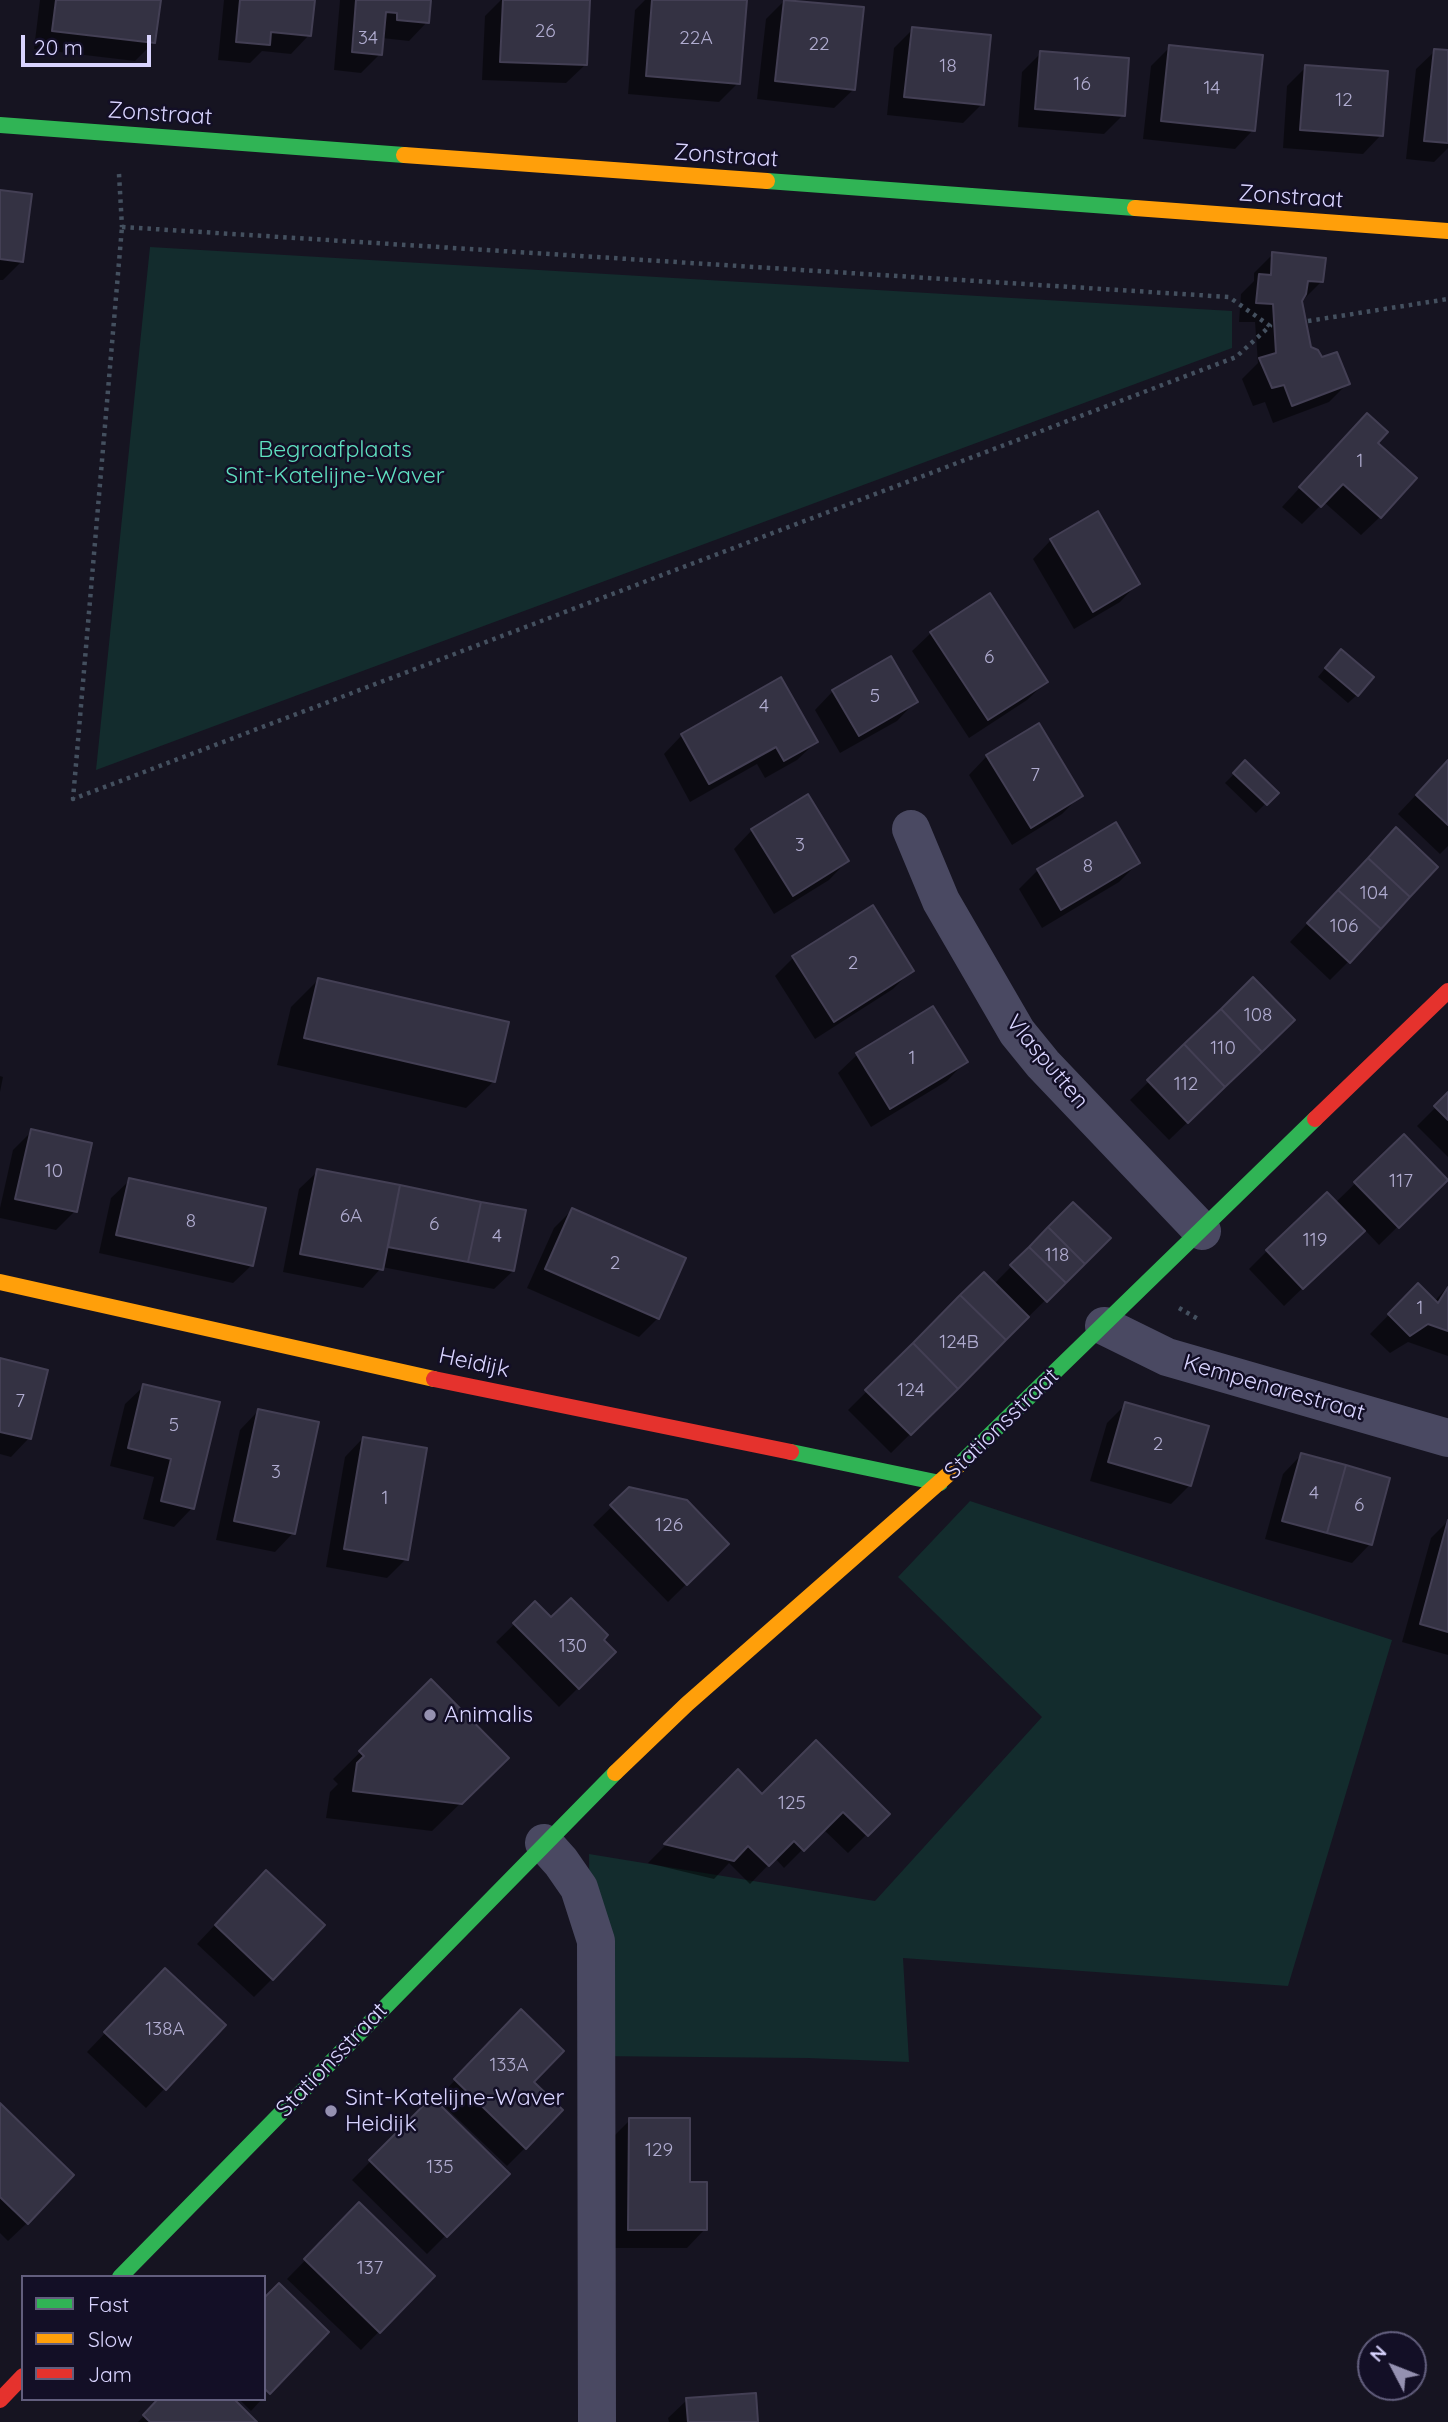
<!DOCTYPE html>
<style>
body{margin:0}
#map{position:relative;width:1448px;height:2422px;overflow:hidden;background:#161421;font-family:Quicksand,sans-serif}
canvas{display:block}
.legend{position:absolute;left:21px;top:2275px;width:245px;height:126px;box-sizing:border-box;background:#130f26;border:2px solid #625e7d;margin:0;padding:9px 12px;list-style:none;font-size:21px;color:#d9d4ff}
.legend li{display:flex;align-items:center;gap:14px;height:35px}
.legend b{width:35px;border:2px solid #625e7d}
.north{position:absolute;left:1357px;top:2331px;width:70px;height:70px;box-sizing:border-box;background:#130f26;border:2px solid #625e7d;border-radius:50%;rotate:312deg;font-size:19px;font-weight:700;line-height:28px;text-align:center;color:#d9d4ff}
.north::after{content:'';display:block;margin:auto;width:24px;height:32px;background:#9591b1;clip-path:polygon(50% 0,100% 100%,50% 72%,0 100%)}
.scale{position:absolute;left:21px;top:35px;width:130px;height:32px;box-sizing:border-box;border:4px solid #d9d4ff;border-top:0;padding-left:9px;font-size:21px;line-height:24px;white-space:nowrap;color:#d9d4ff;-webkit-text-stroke:5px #130f26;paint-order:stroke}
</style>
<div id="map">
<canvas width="1448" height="2422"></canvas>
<ul class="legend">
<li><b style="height:9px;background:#30b455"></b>Fast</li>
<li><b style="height:9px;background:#ff9f0a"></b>Slow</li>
<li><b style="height:9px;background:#e5322d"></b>Jam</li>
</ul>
<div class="north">N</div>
<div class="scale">20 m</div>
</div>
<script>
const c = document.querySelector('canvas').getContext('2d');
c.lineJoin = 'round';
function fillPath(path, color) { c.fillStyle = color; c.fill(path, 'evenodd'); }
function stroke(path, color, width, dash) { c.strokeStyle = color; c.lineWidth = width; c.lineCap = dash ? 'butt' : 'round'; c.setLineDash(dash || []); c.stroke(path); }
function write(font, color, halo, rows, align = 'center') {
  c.font = font + ' Quicksand,sans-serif'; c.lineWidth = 5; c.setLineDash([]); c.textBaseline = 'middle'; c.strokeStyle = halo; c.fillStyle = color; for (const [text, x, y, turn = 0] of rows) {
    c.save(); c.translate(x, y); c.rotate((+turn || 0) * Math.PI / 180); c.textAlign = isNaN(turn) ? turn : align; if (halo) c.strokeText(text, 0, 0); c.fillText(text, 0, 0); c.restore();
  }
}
fillPath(new Path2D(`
 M150,247L1232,311V348L96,770Z
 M970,1501L1392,1640L1288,1986L903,1958L909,2062L808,2058L591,2056L589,1854L875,1901L1042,1717L898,1577Z`), '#132c2d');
fillPath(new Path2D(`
 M40,0H159L154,42L135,61L34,49Z
 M224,0H313L309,35L291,54L262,51L250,63L218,60Z
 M340,0H433L429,3L427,22L409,41L382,38L380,54L361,73L334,70Z
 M501,0H566L585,65L566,83L482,80L485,16Z
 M645,0H745L738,83L719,102L628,94L635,10Z
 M785,0L853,90L834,108L757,99L766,19Z
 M913,29L982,104L963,123L887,115L894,48Z
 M1170,47L1253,130L1235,149L1143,139L1151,66Z
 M1435,51L1448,52V148L1434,162L1406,159L1416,69Z
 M1041,53L1123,115L1104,134L1018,127L1022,72Z
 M1306,67L1381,135L1363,154L1283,148L1287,86Z
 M0,192L22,261L3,280H0Z
 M1273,254L1322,281L1303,300H1300L1309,348L1348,383L1329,402L1273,423L1265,402L1253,406L1242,379L1258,363L1255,322H1239L1241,294L1254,281V273Z
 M1349,434L1375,443L1380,517L1361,535L1324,502L1302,524L1282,507Z
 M1051,540L1138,583L1120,602L1074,629L1033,559Z
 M931,633L1046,682L1027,700L969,738L912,651Z
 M1332,660L1357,695L1348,703L1318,677Z
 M833,691L915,702L897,721L840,753L815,710Z
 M682,735L816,742L797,760L765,778L757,764L690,802L664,754Z
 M987,756L1081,795L1062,814L1012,845L969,775Z
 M1448,761V846L1440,854L1398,814Z
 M1245,763L1276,793L1256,813L1225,783Z
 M1115,824L1138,863L1119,882L1042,928L1019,889L1038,870Z
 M752,830L847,861L829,880L774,914L734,849Z
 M1378,848L1349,961L1330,980L1290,942Z
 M793,958L912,970L893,989L815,1039L775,976Z
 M1253,979L1274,1039L1169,1140L1130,1100Z
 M318,980L494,1081L466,1108L277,1065L291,1007Z
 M933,1008L965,1062L947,1081L871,1127L838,1073L857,1055Z
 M0,1076L3,1077L0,1092Z
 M1448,1095V1157L1417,1126Z
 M32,1131L75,1211L56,1230L0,1218V1208L13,1150Z
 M1404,1136L1446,1179L1379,1245L1364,1229L1284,1306L1249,1269L1267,1251L1335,1203Z
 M318,1171L524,1212L513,1271L494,1289L382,1267L363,1288L283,1272L299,1189Z
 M130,1180L252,1265L233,1283L99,1253L111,1198Z
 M1073,1204L1108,1238L891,1453L848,1410L984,1275L993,1285Z
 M572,1210L658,1318L639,1337L527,1288L554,1228Z
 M1418,1285L1434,1302L1448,1286V1356L1408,1342L1390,1353L1370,1334Z
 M0,1360L29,1438L11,1457L0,1454Z
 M144,1386L192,1508L174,1527L143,1519L154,1477L110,1466L125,1404Z
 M1126,1404L1190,1485L1171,1504L1090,1481L1107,1423Z
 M258,1411L293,1533L275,1552L216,1540L240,1430Z
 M363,1438L406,1559L387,1578L326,1567L345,1457Z
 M1301,1455L1370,1544L1352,1563L1265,1539L1283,1474Z
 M630,1489L727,1544L668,1602L593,1525Z
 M1448,1521V1655L1402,1642L1431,1538Z
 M535,1604L551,1619L601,1640L614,1652L559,1707L496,1642Z
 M431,1682L507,1758L432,1831L326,1818L330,1792L338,1784L333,1779Z
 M738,1772L762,1796L887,1814L848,1853L823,1829L784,1868L775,1858L750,1884L729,1863L714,1879L648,1863Z
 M247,1891L272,1979L254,1997L197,1944Z
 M147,1989L224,2026L146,2108L87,2052Z
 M503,2030L531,2083L525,2148L507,2166L437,2099Z
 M432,2099L507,2174L427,2254L352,2180Z
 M0,2106L27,2223L8,2241L0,2233Z
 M630,2120L688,2184L705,2229L687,2248H610L611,2139Z
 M359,2205L433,2276L361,2350L287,2279Z
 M161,2399L255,2422H138Z
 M239,2399H262L251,2411Z
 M687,2400L756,2422H669L668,2418Z`), '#0007');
const building = new Path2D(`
 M56,0H161L155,43L52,31Z
 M240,0H315L311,36L271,32L270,45L236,42Z
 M356,0H431L429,23L397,20V13L386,12L382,55L352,52Z
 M503,0H590L587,65L500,62Z
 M652,0H747L740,84L646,76Z
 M784,0L864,7L855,90L775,81Z
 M912,27L991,35L984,105L904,97Z
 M1169,45L1263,55L1255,131L1161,121Z
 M1434,49L1448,50V143L1424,141Z
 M1040,51L1129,58L1125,116L1035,109Z
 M1305,65L1388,71L1383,136L1300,130Z
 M0,190L32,194L23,262L0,259Z
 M1272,252L1326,258L1323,282L1308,281L1306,294L1302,301L1311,347L1318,350L1322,357L1337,352L1350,384L1292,406L1284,385L1272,388L1259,358L1276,353L1273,304L1256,303L1259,274L1271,275Z
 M1367,413L1388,432L1378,443L1417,478L1381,518L1343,484L1321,507L1299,487Z
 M1098,511L1140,584L1093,612L1050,539Z
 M990,593L1048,682L988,720L930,632Z
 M1341,649L1374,677L1358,696L1325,668Z
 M891,656L918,702L859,736L832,690Z
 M781,677L818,742L784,761L776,747L709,784L681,734Z
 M1039,723L1083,796L1031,828L986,755Z
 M1245,760L1279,793L1267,805L1233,773Z
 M1448,760V825L1416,795Z
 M808,794L849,861L793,896L751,829Z
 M1116,822L1140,863L1061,910L1037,869Z
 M1396,827L1438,867L1410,897L1368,858Z
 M1368,858L1410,897L1381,929L1338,890Z
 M1338,890L1381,929L1350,963L1307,923Z
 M873,905L914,971L834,1022L792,956Z
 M1253,977L1295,1020L1262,1052L1221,1009Z
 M318,978L509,1022L495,1082L304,1038Z
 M933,1006L968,1062L890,1109L856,1053Z
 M1221,1009L1262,1052L1225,1087L1184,1044Z
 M1184,1044L1225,1087L1188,1123L1147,1080Z
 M1448,1092V1120L1434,1106Z
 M31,1129L92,1143L77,1212L15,1199Z
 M1404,1134L1448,1180L1399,1228L1354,1182Z
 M317,1169L400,1185L383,1270L300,1254Z
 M129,1178L266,1208L253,1266L116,1235Z
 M400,1185L481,1202L468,1262L388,1247Z
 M1327,1192L1365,1231L1303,1289L1266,1250Z
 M481,1202L526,1210L514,1271L468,1262Z
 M1073,1202L1111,1238L1085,1264L1048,1227Z
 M572,1208L686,1258L659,1319L545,1269Z
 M1048,1227L1085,1264L1066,1283L1029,1247Z
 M1029,1247L1066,1283L1047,1302L1010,1265Z
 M984,1272L1029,1317L1006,1340L960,1295Z
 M1418,1283L1438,1303L1448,1287V1331L1428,1324L1410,1336L1388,1314Z
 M960,1295L1006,1340L958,1389L913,1343Z
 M913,1343L958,1389L911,1435L865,1390Z
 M0,1358L48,1370L31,1439L0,1432Z
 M143,1384L220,1402L194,1509L161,1501L171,1459L128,1448Z
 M1125,1402L1209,1426L1191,1486L1108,1462Z
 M258,1409L319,1422L295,1534L234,1521Z
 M363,1437L427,1448L408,1560L344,1549Z
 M1301,1453L1346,1465L1327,1533L1282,1521Z
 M1346,1465L1390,1478L1372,1545L1327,1533Z
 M629,1487L687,1500L729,1544L687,1585L610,1505Z
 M1448,1520V1632L1420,1624Z
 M571,1598L608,1635L604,1640L616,1652L579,1689L513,1623L535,1601L551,1617Z
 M431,1679L509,1758L462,1804L353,1791L357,1763L364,1756L359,1751Z
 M816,1740L890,1814L868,1836L843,1812L804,1851L794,1841L769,1866L748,1846L734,1861L664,1844L738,1769L762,1794Z
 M266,1870L325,1925L273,1980L215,1925Z
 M165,1968L226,2025L166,2090L104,2032Z
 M521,2009L564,2051L534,2082L563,2110L526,2149L454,2079Z
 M432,2097L510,2174L447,2237L369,2160Z
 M0,2103L74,2175L28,2224L0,2197Z
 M629,2118H690V2182H707V2230H628Z
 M359,2202L435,2276L380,2333L304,2259Z
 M279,2283L329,2332L270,2394L264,2388V2298Z
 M756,2393L758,2422H688L686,2398Z
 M158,2399H234L257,2422H150L143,2415Z`);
fillPath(building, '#343243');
stroke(building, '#433f54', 2);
stroke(new Path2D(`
 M119,174L122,227
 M122,227L1229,297L1270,326L1236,357L73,799Z
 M1308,321L1448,299
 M1179,1308L1198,1319`), '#44505f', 4.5, [3.5, 5]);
stroke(new Path2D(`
 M911,829L941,901L1017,1032L1043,1064L1202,1231
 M1104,1326L1167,1357L1448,1438
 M544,1843L561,1862L579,1888L596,1941L597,2422`), '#4a4962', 38);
stroke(new Path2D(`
 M0,125L404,155
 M767,181L1135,208
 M791,1452L940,1483
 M959,1465L1315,1119
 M120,2277L615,1773`), '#30b455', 16);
stroke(new Path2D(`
 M404,155L767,181
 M1135,208L1448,231
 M0,1282L434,1379
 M615,1773L687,1704L959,1465`), '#ff9f0a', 16);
stroke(new Path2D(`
 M1315,1119L1448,991
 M434,1379L791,1452
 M0,2400L23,2376`), '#e5322d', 16);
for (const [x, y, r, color] of [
 [430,1715,7,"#9591b1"],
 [331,2111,7,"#9591b1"]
]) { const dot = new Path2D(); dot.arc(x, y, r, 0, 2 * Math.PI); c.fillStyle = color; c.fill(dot); stroke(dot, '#130f26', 2.5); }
write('19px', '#b0acd0', null, [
 ["26",545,31],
 ["34",368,38],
 ["22A",696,38],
 ["22",819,44],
 ["18",948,66],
 ["16",1082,84],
 ["14",1212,88],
 ["12",1344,100],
 ["1",1360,461],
 ["6",989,657],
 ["5",875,696],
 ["4",764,706],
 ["7",1035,775],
 ["3",800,845],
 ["8",1088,866],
 ["104",1374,893],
 ["106",1344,926],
 ["2",853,963],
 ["108",1258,1015],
 ["110",1223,1048],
 ["1",912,1058],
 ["112",1186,1084],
 ["10",54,1171],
 ["117",1401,1181],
 ["6A",351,1216],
 ["8",191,1221],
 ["6",434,1224],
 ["4",497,1236],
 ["119",1315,1240],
 ["118",1057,1255],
 ["2",615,1263],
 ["1",1420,1308],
 ["124B",959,1342],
 ["124",911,1390],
 ["7",20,1401],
 ["5",174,1425],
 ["2",1158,1444],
 ["3",276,1472],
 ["4",1314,1493],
 ["1",385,1498],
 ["6",1359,1505],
 ["126",669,1525],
 ["130",573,1646],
 ["125",792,1803],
 ["138A",165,2029],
 ["133A",509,2065],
 ["129",659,2150],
 ["135",440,2167],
 ["137",370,2268]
]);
write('23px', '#d9d4ff', '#130f26', [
 ["Zonstraat",160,114,4],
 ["Zonstraat",726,156,4],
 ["Zonstraat",1291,197,4],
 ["Vlasputten",1047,1062,50],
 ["Heidijk",474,1363,12],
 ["Kempenarestraat",1274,1388,16],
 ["Stationsstraat",1002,1424,-44],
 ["Stationsstraat",332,2060,-46]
]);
write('23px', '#5fe0c0', '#130f26', [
 ["Begraafplaats",335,450],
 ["Sint-Katelijne-Waver",335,476]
]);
write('23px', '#d9d4ff', '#130f26', [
 ["Animalis",444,1715],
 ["Sint-Katelijne-Waver",345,2098],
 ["Heidijk",345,2124]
], 'left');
</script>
